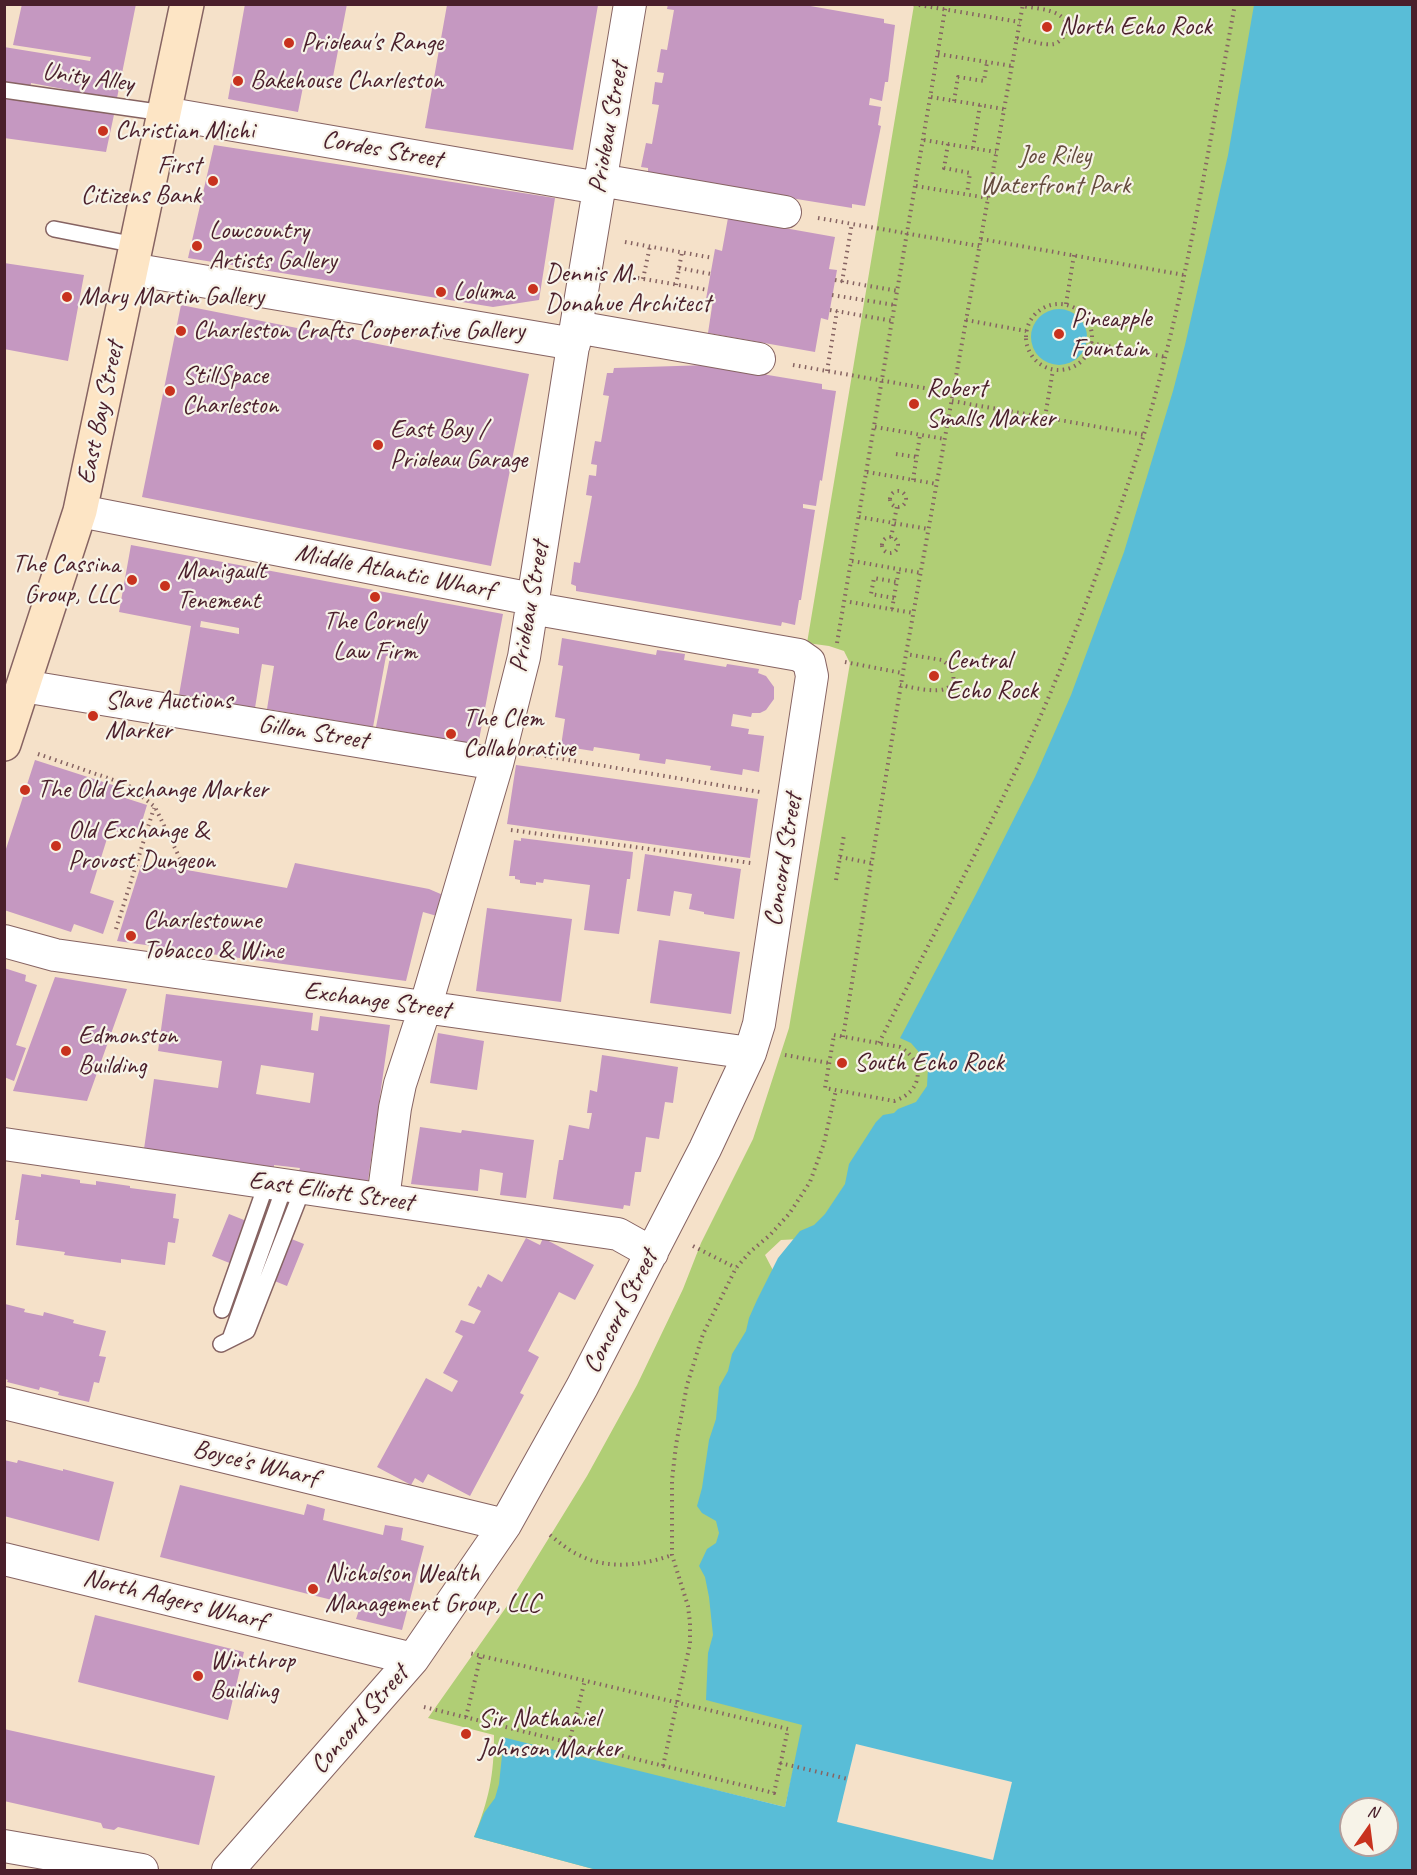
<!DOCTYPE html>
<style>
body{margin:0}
#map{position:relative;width:1417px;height:1875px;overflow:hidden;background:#f5e1c9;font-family:Caveat,sans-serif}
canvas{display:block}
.frame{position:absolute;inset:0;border:6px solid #4a1f2b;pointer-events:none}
.north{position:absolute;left:1339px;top:1797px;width:60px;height:60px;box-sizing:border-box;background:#f7f3e8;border:2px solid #b29e9c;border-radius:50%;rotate:14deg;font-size:16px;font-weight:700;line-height:24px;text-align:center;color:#4a1f2b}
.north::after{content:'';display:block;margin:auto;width:21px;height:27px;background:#c8321e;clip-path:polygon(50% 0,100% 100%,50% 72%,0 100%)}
</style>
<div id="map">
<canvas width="1417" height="1875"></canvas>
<div class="frame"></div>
<div class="north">N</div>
</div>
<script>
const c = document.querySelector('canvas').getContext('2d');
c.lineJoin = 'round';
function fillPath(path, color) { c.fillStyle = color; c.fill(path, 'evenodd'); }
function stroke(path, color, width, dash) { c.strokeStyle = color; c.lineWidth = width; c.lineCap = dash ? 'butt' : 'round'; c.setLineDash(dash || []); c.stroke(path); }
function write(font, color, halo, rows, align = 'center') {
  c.font = font + ' Caveat,sans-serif'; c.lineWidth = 4.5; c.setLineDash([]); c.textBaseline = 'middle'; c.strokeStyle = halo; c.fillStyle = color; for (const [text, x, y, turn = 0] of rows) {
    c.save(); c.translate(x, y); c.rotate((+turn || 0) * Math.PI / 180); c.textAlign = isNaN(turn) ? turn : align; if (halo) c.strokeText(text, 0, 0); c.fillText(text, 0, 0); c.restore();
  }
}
fillPath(new Path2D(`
 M914,5H1412L1038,1018L800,1239L781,1240L765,1255L777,1278L836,1581L785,1807L674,1780L597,1870L474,1837C489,1799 494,1776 494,1735L428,1718L507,1606L587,1476L637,1385L683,1289L701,1243L753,1139L789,1028L850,663L844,651L829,646L807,643Z`), '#b0ce75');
fillPath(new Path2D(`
 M1254,5H1412V1870H597L474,1837L484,1813L495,1798L499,1784L503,1746L502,1737L785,1807L802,1725L706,1700L708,1653L713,1635L709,1597L705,1577L699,1566L707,1549L716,1543L719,1533L716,1521L702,1513L697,1506L702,1488L709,1440L716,1419L719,1387L728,1371L732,1354L746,1331L749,1318L757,1300L778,1258L800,1231L814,1225L825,1214L845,1184L849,1164L876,1122L883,1115L894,1113L898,1109L916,1102L927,1086L928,1068L924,1058L911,1043L900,1038L975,896L1035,777L1071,695L1124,552L1173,391L1185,345L1228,155ZM1351,1809H1387V1845H1351Z
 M1031 337a28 28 0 1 1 56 0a28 28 0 1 1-56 0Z`), '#59bdd7');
fillPath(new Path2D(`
 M856,1744L1012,1782L993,1860L837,1822Z`), '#f5e1c9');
fillPath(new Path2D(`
 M22,4H136L117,98L93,94L90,106L115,110L106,152L4,138V47L90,61L91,57L13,45ZM31,83L74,91L72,104L29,98Z
 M245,4H347L331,87L304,82L298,112L228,99Z
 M668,4H799L884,19V23L895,25L888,82H885L882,101L870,98L869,105L881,107L878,125L881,126L865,206L852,204V208L735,189L648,172V168L641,167L646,143L652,144L659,105L652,104L655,82L662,83L664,73L657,72L661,49L667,50L674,10L667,9Z
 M447,5H598L573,150L425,128Z
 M214,145L555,198L539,300L493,307L188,258Z
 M728,218L835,237L829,269L837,270L828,320L821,318L815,352L708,333L713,300L706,299L715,249L722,251Z
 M4,263L84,275L68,361L4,349Z
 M181,305L529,374L491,566L142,497Z
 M708,365L822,384V389L836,391L822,481L820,480L816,506L803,504V508L815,510L801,600H799L795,625L782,622L781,626L576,591V586L571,584L574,562L580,563L592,496L586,495L589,475L596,476L597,465L591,464L595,441L601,442L609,396L603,395L607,373H613L614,368Z
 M131,545L503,614L478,745L376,727L390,657L386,656L373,727L267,709L274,666L262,664L255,708L179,695L191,626L119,612ZM201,621L239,628V634L200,627Z
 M562,638L656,655L657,650L685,654L684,660L726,667L727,664L759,669L758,673L766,676L774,687V699L766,710L760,713H752L751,717L733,714L731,726L749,729L748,734L764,736L759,772L743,769L742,775L710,770L711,766L666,759L665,764L639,760L640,754L594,747L593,751L561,746L565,719L555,717L563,666L558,665Z
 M35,760L122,788L119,796L147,805L137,838L110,829L90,893L114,901L103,934L74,924L71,932L4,910V855Z
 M516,765L758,799L750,858L507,824Z
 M521,838L633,852L630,879H627L619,934L584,930L590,885L544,879L543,883L536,882V885L520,883V880L515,879V876H509L514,840L521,841Z
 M645,854L741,869L734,919L704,914V912L689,909L692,894L674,891L670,916L637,911Z
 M295,863L429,889L443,895L437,916L423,912L406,981L117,941L141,865L176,868L287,888Z
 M487,908L572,919L561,1002L476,991Z
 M659,940L740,952L731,1014L650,1003Z
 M4,968L26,975L25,981L37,985L16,1045L26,1048L14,1081L4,1077Z
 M55,977L127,989L87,1101L13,1091Z
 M166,994L313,1013L311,1030L318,1031L320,1016L390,1025L368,1181L299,1171L300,1168L274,1165V1167L144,1149L154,1079L218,1088L222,1061L158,1051ZM261,1065L314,1073L310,1103L256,1094Z
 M438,1033L484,1041L477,1090L430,1083Z
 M602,1055L678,1067L673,1103L665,1102L659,1139L646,1137L641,1172H635L630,1206L624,1205L623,1209L553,1199L559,1160H563L569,1125L589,1129L592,1113H587L590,1090L597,1092Z
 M420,1127L461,1133L462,1130L534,1140L526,1198L500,1195L503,1173L480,1169L478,1191L411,1184Z
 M22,1174L41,1177V1174L80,1180V1183L96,1185V1181L130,1186V1188L176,1194L173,1218L179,1219L175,1243L168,1242L165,1265L121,1259V1263L64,1255L65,1252L16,1245L19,1220H15Z
 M229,1214L304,1244L287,1286L212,1256Z
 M526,1238L540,1245L543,1238L594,1265L575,1300L559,1292L528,1351L539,1357L520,1393L524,1395L470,1496L428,1474L423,1483L415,1478L411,1485L377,1467L426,1378L452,1392L458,1381L443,1373L463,1336L455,1332L461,1320L474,1324L481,1311L468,1305L478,1286L481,1288L488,1274L502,1282Z
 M5,1304L25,1309L24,1312L43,1316L44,1312L74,1320L73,1323L106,1331L99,1356L106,1357L99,1383L94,1382L89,1402L58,1395L59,1392L40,1387L39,1390L7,1382L8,1380L5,1379Z
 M4,1460L17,1463L18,1460L63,1471V1469L114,1482L99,1541L4,1516Z
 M180,1485L304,1515L307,1504L325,1509L323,1520L383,1535L385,1525L403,1528L401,1540L424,1546L402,1630L356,1619L360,1607L160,1557Z
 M95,1615L244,1652L228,1720L78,1682Z
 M4,1729L215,1776L199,1845L118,1827L114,1830L103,1828L101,1823L4,1801Z`), '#c598c1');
const lane = new Path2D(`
 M4,90L164,113
 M54,229L136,245
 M222,1310L267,1182
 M230,1339L285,1185
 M221,1344L247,1331L303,1188`);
const street = new Path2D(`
 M164,113L599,188
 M600,180L785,212
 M131,269L574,344
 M576,327L759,359
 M80,511L532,599
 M23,686L497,764
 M4,941L55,955L750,1053
 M4,1144L618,1234L652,1253
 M383,1199L395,1108L400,1084L425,1008L497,764L524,657L576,327L630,4
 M4,1403L505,1525
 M4,1559L413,1659
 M4,1846L142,1870
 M228,1870L413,1659L505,1525L582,1387L705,1149L750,1053L759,1024L812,676L809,662L799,655L531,608`);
const secondary = new Path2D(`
 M4,744L80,511L187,4`);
stroke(lane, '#866362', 18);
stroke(street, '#866362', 34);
stroke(secondary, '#866362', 36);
stroke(new Path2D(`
 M913,4L1020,22
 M1017,38C1028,40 1044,46 1054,44C1060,42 1065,36 1066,31C1070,9 1037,9 1023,6
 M938,54L1012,66
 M931,97L1004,109
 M954,101L958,77L984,81L987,62
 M924,140L996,152
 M948,144L944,168L970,173L967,194
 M973,148L980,105
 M916,186L988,198
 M818,218L979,246
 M981,239L1184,275
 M625,242L713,258
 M679,268L711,274
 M620,275L708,290
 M643,279L650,246
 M835,280L898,291
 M842,282L852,223
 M676,285L682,252
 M832,295L895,305
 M1066,304L1074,255
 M1026 337a33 33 0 1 1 66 0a33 33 0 1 1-66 0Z
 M830,310L893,321
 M966,320L1026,331
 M1091,343L1166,357
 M793,365L953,393
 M827,371L837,311
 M952,401L1144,435
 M1045,417L1053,370
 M875,427L945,439
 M896,454L917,457
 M867,472L937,484
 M913,480L920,435
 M890 499a8 8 0 1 1 16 0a8 8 0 1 1-16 0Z
 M859,517L928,529
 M882 545a8 8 0 1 1 16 0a8 8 0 1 1-16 0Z
 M891,538L897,506
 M852,561L921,573
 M894,598L871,594L874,578L897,582
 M850,602L913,613
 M892,609L899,569
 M837,643L946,4
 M845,662L902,673
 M900,685C916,688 965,702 951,667L942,660L906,654
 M38,754L128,785L155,807L186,871
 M533,754L760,792
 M511,830L751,863
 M840,857L871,863
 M836,880L844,835
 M116,929L154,808
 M834,1035L900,1047C926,1062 923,1092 894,1101L825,1088Z
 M843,1037L906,654L1023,4
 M879,1043C929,942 983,843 1030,740C1073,644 1109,544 1141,444C1185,301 1208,151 1235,4
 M785,1055L829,1063
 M693,1246L736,1268
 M550,1535C560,1543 569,1551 581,1556C608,1570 645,1565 672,1555
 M424,1707L774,1793L788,1729L469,1653
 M466,1717L481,1655
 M569,1743L585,1680
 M780,1763L848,1779
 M663,1766L690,1644V1623L688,1606L672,1555V1480L676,1445L687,1385L703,1334L736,1268L750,1252L770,1235L789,1214L810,1182L824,1143L836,1090`), '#866362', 4, [1.5, 4.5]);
stroke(lane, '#fff', 15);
stroke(street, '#fff', 32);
stroke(secondary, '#fde5c5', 33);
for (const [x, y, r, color] of [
 [1047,27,6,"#c8321e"],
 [289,43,6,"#c8321e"],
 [238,81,6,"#c8321e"],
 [103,131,6,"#c8321e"],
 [213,181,6,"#c8321e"],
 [197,246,6,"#c8321e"],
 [533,289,6,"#c8321e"],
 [441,292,6,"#c8321e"],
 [67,297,6,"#c8321e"],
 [181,331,6,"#c8321e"],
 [1059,334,6,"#c8321e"],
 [170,391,6,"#c8321e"],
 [914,404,6,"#c8321e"],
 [378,445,6,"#c8321e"],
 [132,580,6,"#c8321e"],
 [165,586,6,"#c8321e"],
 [375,597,6,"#c8321e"],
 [934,676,6,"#c8321e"],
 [93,716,6,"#c8321e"],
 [451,734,6,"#c8321e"],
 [25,790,6,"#c8321e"],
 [56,846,6,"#c8321e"],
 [131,936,6,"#c8321e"],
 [66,1051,6,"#c8321e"],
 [842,1063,6,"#c8321e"],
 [313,1589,6,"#c8321e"],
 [198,1676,6,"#c8321e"],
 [466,1734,6,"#c8321e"]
]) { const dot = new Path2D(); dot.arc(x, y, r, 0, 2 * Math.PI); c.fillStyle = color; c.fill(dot); stroke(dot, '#f7f3e8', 2); }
write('26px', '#4a1f2b', '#f7f3e8', [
 ["North Echo Rock",1059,27],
 ["Prioleau's Range",301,43],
 ["Bakehouse Charleston",250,81],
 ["Christian Michi",115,131],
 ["First",201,166,"right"],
 ["Citizens Bank",201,196,"right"],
 ["Lowcountry",209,231],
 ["Artists Gallery",209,261],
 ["Dennis M.",545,274],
 ["Donahue Architect",545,304],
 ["Loluma",453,292],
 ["Mary Martin Gallery",79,297],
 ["Pineapple",1071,319],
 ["Fountain",1071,349],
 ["Charleston Crafts Cooperative Gallery",193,331],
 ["StillSpace",182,376],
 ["Charleston",182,406],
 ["Robert",926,389],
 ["Smalls Marker",926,419],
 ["East Bay /",390,430],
 ["Prioleau Garage",390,460],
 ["The Cassina",120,565,"right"],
 ["Group, LLC",120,595,"right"],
 ["Manigault",177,571],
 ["Tenement",177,601],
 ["The Cornely",375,622,"center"],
 ["Law Firm",375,652,"center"],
 ["Central",946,661],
 ["Echo Rock",946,691],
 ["Slave Auctions",105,701],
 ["Marker",105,731],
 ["The Clem",463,719],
 ["Collaborative",463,749],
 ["The Old Exchange Marker",37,790],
 ["Old Exchange &",68,831],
 ["Provost Dungeon",68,861],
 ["Charlestowne",143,921],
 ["Tobacco & Wine",143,951],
 ["Edmonston",78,1036],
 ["Building",78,1066],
 ["South Echo Rock",854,1063],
 ["Nicholson Wealth",325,1574],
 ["Management Group, LLC",325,1604],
 ["Winthrop",210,1661],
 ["Building",210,1691],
 ["Sir Nathaniel",478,1719],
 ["Johnson Marker",478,1749]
], 'left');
write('26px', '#4a1f2b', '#f7f3e8', [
 ["Unity Alley",88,78,8],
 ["Prioleau Street",609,128,-80],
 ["Cordes Street",382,150,10],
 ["East Bay Street",101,413,-78],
 ["Middle Atlantic Wharf",394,572,11],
 ["Prioleau Street",530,607,-80],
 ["Gillon Street",313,733,9],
 ["Concord Street",784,860,-81],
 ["Exchange Street",377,1001,8],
 ["East Elliott Street",331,1192,8],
 ["Concord Street",621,1312,-63],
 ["Boyce's Wharf",255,1464,14],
 ["North Adgers Wharf",174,1600,14],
 ["Concord Street",360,1720,-49]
]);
write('26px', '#644b3e', '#f7f3e8', [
 ["Joe Riley",1055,156],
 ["Waterfront Park",1055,186]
]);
</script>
